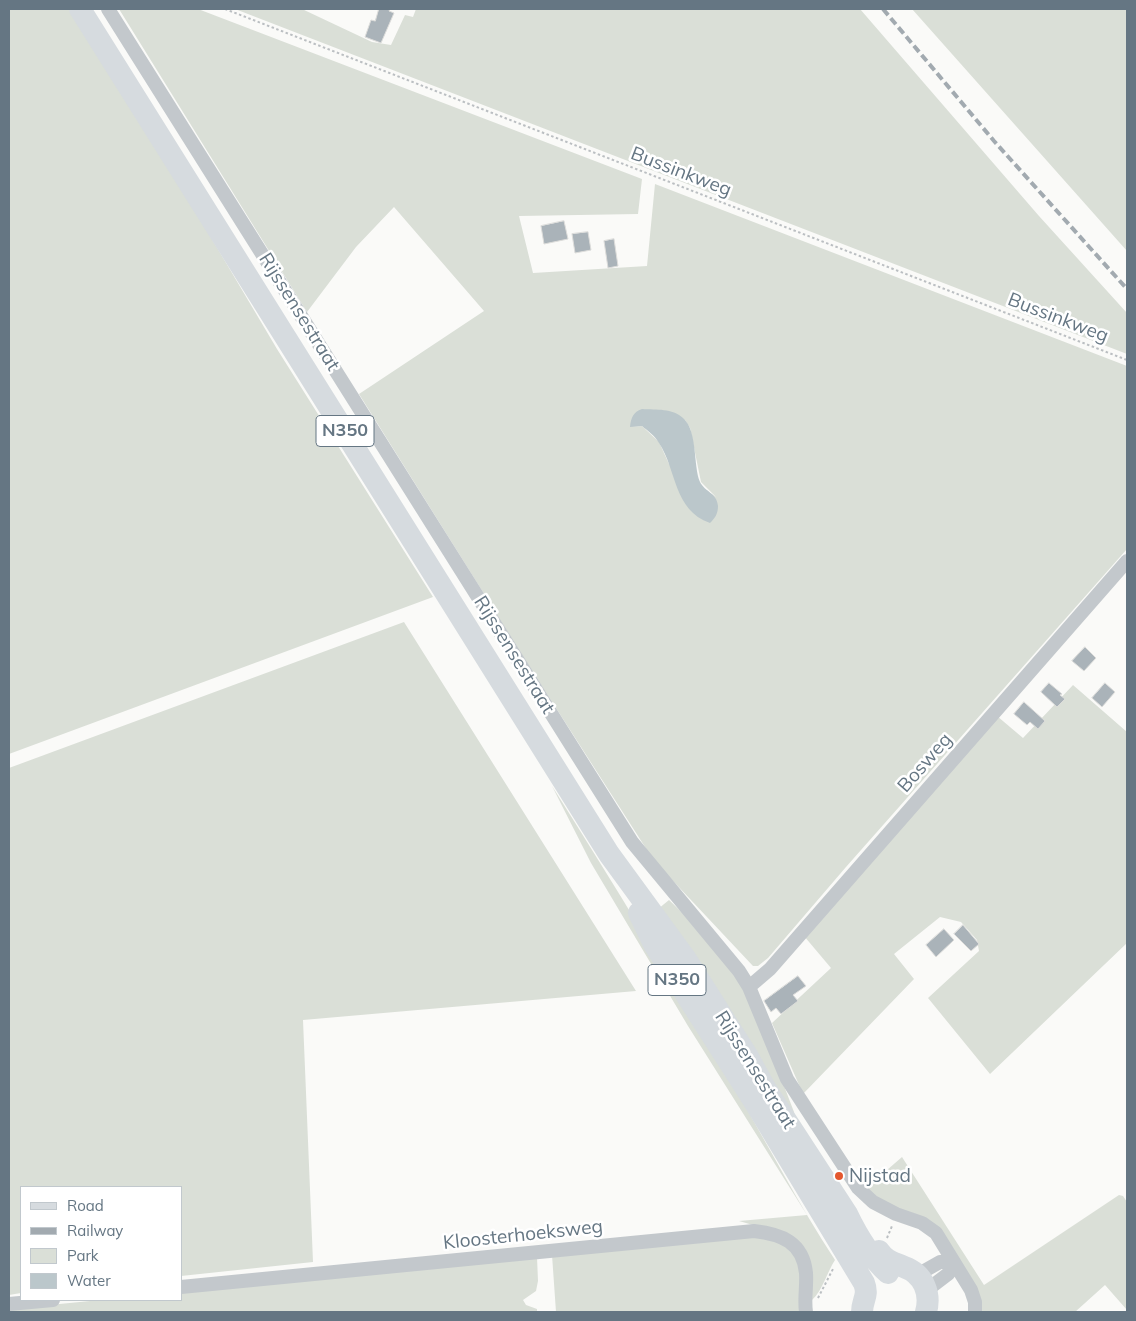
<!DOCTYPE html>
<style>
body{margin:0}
#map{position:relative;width:1136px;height:1321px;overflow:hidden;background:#fafaf8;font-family:Mulish,sans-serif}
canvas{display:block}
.frame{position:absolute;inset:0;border:10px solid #657683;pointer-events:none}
.legend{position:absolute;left:20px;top:1186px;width:162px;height:115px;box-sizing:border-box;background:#fff;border:1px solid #c1c8cd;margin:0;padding:6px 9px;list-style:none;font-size:15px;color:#657683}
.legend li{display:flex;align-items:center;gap:10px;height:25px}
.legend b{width:25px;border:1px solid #c1c8cd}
</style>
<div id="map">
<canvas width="1136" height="1321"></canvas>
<div class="frame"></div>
<ul class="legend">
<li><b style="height:6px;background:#d6dbdf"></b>Road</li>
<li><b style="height:6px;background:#a2aab0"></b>Railway</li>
<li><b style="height:14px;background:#dadfd7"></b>Park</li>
<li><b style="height:14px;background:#bbc7cb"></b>Water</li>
</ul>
</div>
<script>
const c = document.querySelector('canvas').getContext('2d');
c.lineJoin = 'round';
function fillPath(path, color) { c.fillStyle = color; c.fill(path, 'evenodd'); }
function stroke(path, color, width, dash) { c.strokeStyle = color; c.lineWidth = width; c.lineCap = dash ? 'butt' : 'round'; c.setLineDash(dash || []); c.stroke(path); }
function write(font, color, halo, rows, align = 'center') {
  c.font = font + ' Mulish,sans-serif'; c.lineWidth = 5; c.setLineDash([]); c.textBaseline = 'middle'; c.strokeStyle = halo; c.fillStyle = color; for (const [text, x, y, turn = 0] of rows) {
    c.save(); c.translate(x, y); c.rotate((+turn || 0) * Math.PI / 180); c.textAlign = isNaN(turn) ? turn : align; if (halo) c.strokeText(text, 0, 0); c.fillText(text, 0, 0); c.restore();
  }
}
fillPath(new Path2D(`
 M9,9H72L132,104L277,349L433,597L9,754Z
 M119,9H198L642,179L638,214L519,216L533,273L647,266L655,184L1127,366V549L846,867L768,958L758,966H753L659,866L647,850L531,669L359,394L484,311L394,207L356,247L307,312ZM685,420L690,428L701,482L716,497L669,464L659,442L642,426L630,427Z
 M235,9H302L372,42L391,45L405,15L413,17L416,9H860L1039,216L1127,313V354Z
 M912,9H1127V251Z
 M404,622L636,991L303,1020L313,1262L181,1276V1187H21V1293L9,1295V768Z
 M1073,685L1127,732V943L990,1074L928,998L979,951L977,940L961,922L940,917L894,954L914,979L803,1094L772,1023L831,968L804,936L997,716L1023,738Z
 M552,786C615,886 677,987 736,1090C769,1147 799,1205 835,1260C827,1272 823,1290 812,1300L805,1258L774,1231L739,1221L807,1215L688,1026L591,863Z
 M669,900L699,929L730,963L760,1023L794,1112L796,1126L658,909Z
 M902,1157L984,1285L1119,1195L1123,1196L1127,1202V1310L1105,1285L1075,1312H981L940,1228L894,1208L864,1190Z
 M755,1234C763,1237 783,1242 788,1247C805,1264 801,1290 801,1312H556L552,1255Z
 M537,1257L538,1281L536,1291L523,1300L526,1305L537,1309V1312H9V1309L100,1300H181V1292Z`), '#dadfd7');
fillPath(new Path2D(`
 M642,409C657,410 672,408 683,418C698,431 693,466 700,482C705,492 717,493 718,506C718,514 715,518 710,523C673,510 677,470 659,443C655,436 648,431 642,426L630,427C631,418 633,412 642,409Z`), '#bbc7cb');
const building = new Path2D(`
 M379,9H390L389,11L394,13L381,43L365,37L371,20L375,21Z
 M564,221L568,239L544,244L541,226Z
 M588,232L591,250L575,253L572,234Z
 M614,239L618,266L608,268L604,241Z
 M1085,647L1096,658L1084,671L1072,661Z
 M1049,683L1062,694L1060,695L1065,699L1057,707L1041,692Z
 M1105,683L1115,692L1102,707L1092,698Z
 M1024,702L1045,721L1038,729L1030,722L1027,725L1014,714Z
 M963,925L979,944L971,951L954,934Z
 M944,929L954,940L936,957L926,945Z
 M798,976L806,986L793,995L798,1001L781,1014L776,1008L771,1012L764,1001Z`);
fillPath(building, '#aab3b9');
stroke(building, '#dcdcda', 1);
stroke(new Path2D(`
 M225,9L1127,360
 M887,1238L892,1226
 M818,1298L834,1267`), '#bbbfc2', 2, [2.5, 2.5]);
stroke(new Path2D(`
 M108,9L632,842L739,971L749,987L787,1079L858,1188L873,1202L896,1214L922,1223L936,1233L971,1290L975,1302V1312
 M749,987L770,969L1127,561
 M917,1275L940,1262H954L948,1274L927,1290
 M181,1287L754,1231C781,1234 803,1242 806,1273C807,1286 804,1299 806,1312
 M9,1304L53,1300`), '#c3c8cc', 14);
stroke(new Path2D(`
 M80,9L609,854L685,958L748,1057L765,1088L847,1214C857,1235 870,1257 888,1273
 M639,913L654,944L754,1101L864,1283C869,1296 862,1300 862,1312
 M879,1251C886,1261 893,1262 904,1267C924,1274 931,1294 926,1312`), '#d6dbdf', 22);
stroke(new Path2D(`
 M883,9L994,141L1127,289`), '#a2aab0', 4, [8, 4]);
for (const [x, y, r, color] of [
 [839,1176,5,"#e4572e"]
]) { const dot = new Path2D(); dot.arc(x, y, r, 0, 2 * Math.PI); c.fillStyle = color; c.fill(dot); stroke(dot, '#fff', 2); }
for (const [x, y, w] of [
 [345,431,58],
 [677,980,58]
]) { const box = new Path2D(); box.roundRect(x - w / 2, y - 15.5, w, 31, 4); c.fillStyle = '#fff'; c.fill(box); stroke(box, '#657683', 1); }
write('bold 18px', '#657683', null, [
 ["N350",345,431],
 ["N350",677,980]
]);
write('19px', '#657683', '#fff', [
 ["Bussinkweg",681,172,21],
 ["Rijssensestraat",299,312,58],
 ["Bussinkweg",1058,318,21],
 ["Rijssensestraat",514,655,58],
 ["Bosweg",925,763,-49],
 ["Rijssensestraat",755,1070,58],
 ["Kloosterhoeksweg",523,1235,-6]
]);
write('19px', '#657683', '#fff', [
 ["Nijstad",849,1176]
], 'left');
</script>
